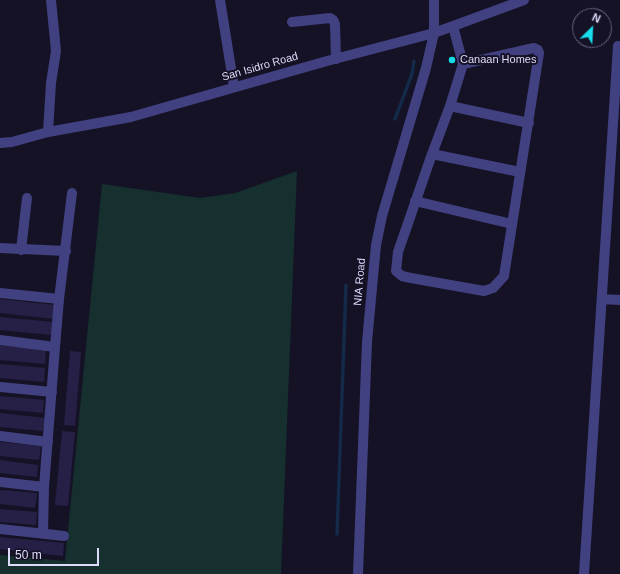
<!DOCTYPE html>
<style>
body{margin:0}
#map{position:relative;width:620px;height:574px;overflow:hidden;background:#151226;font-family:Arial,sans-serif}
canvas{display:block}
.north{position:absolute;left:572px;top:8px;width:40px;height:40px;box-sizing:border-box;background:#151226;border:1px solid #65627c;border-radius:50%;rotate:24deg;font-size:11px;font-weight:700;line-height:16px;text-align:center;color:#dddbfc}
.north::after{content:'';display:block;margin:auto;width:14px;height:18px;background:#17ddeb;clip-path:polygon(50% 0,100% 100%,50% 72%,0 100%)}
.scale{position:absolute;left:8px;top:548px;width:91px;height:18px;box-sizing:border-box;border:2px solid #dddbfc;border-top:0;padding-left:5px;font-size:12px;line-height:14px;white-space:nowrap;color:#dddbfc;-webkit-text-stroke:3px #151226;paint-order:stroke}
</style>
<div id="map">
<canvas width="620" height="574"></canvas>
<div class="north">N</div>
<div class="scale">50 m</div>
</div>
<script>
const c = document.querySelector('canvas').getContext('2d');
c.lineJoin = 'round';
function fillPath(path, color) { c.fillStyle = color; c.fill(path, 'evenodd'); }
function stroke(path, color, width, dash) { c.strokeStyle = color; c.lineWidth = width; c.lineCap = dash ? 'butt' : 'round'; c.setLineDash(dash || []); c.stroke(path); }
function write(font, color, halo, rows, align = 'center') {
  c.font = font + ' Arial,sans-serif'; c.lineWidth = 4; c.setLineDash([]); c.textBaseline = 'middle'; c.strokeStyle = halo; c.fillStyle = color; for (const [text, x, y, turn = 0] of rows) {
    c.save(); c.translate(x, y); c.rotate((+turn || 0) * Math.PI / 180); c.textAlign = isNaN(turn) ? turn : align; if (halo) c.strokeText(text, 0, 0); c.fillText(text, 0, 0); c.restore();
  }
}
fillPath(new Path2D(`
 M297,171L281,574H0V555L65,561L102,184L200,198L235,193Z`), '#15302e');
stroke(new Path2D(`
 M395,119L412,74L414,61
 M337,534L346,285`), '#132a49', 3.5);
fillPath(new Path2D(`
 M0,299L56,305L54,319L0,313Z
 M0,317L54,322L52,335L0,330Z
 M0,345L46,350L45,364L0,360Z
 M70,351L81,352L75,426L64,425Z
 M0,364L45,368L44,382L0,378Z
 M0,396L44,400L43,413L0,409Z
 M0,413L45,418L43,431L0,427Z
 M62,431L75,432L68,506L55,505Z
 M0,442L41,446L39,460L0,456Z
 M0,460L38,465L37,477L0,473Z
 M0,490L37,493L35,508L0,504Z
 M0,509L37,512L36,525L0,522Z
 M0,537L64,543L63,556L0,549Z`), '#262046');
stroke(new Path2D(`
 M220,0L234,87
 M292,22L330,18L333,20L335,24L336,59
 M453,26L463,64L534,48L538,50L539,53L504,276L493,288L484,291L411,278L402,276L396,271L398,252L432,154L450,106L463,64
 M450,106L529,123
 M48,132L51,83L56,51L51,0
 M0,143L12,142L48,132L131,117L327,61L434,33L524,0
 M432,154L520,172
 M415,201L512,224
 M0,248L66,251
 M21,250L27,198
 M0,293L59,299
 M602,299L620,300
 M0,340L55,347
 M0,387L52,392
 M0,436L48,442
 M0,482L44,487
 M0,529L64,536
 M43,533L44,487L55,347L59,299L72,193
 M358,574L367,342L376,245L382,216L426,68L434,33V0
 M584,574L618,46H620`), '#414181', 10);
for (const [x, y, r, color] of [
 [452,60,4,"#17ddeb"]
]) { const dot = new Path2D(); dot.arc(x, y, r, 0, 2 * Math.PI); c.fillStyle = color; c.fill(dot); stroke(dot, '#151226', 1.5); }
write('11px', '#dddbfc', '#151226', [
 ["Canaan Homes",460,60]
], 'left');
write('11px', '#dddbfc', '#151226', [
 ["San Isidro Road",260,67,-16],
 ["NIA Road",360,282,-85]
]);
</script>
